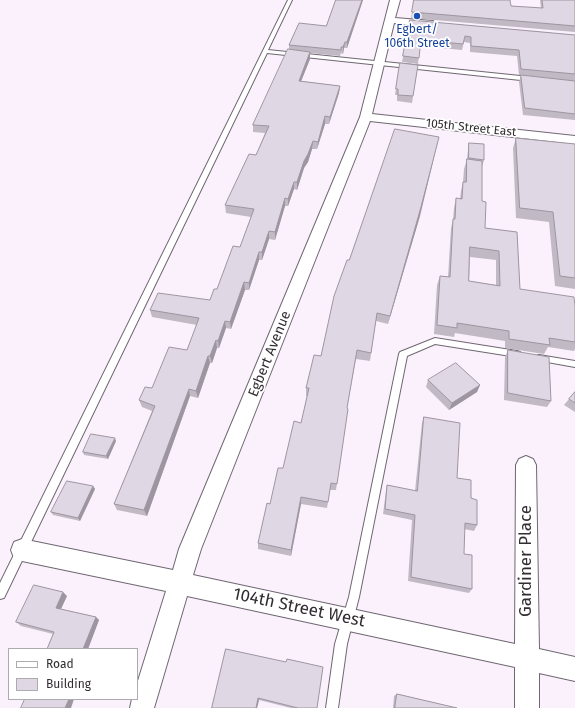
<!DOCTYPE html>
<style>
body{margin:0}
#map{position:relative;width:575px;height:708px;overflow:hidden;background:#fbf1fd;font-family:"Fira Sans",sans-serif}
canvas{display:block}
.legend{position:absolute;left:8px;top:648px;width:130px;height:52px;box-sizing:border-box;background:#fff;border:1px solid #adabad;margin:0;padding:5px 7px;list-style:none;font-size:12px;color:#312d31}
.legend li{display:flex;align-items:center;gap:8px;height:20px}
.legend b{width:20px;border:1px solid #adabad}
</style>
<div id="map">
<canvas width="575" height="708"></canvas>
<ul class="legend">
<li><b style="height:5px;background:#fff"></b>Road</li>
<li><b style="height:11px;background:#e0d7e4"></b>Building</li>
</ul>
</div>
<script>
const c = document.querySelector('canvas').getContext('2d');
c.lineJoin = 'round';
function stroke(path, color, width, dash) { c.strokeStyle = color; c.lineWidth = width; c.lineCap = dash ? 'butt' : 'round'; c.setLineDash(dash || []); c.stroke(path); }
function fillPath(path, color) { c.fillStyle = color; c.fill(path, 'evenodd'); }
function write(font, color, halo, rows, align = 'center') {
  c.font = font + ' "Fira Sans",sans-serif'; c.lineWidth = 3.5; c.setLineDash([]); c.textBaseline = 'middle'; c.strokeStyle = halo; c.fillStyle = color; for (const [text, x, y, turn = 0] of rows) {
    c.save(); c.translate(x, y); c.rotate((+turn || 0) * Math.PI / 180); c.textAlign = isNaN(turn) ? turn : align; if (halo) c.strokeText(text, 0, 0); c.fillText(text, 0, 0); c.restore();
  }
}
const service = new Path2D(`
 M288,0H292L268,50L530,77L533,79L530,81L267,53L4,598L0,599V583Z
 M435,338L517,351L520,352L521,354L520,356L517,357L435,344L407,356L359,597L347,644L338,708H326L335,644L349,597L399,354L400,352Z
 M539,355L575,361V367L536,360L535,358L536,356Z`);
const minor = new Path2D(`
 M390,0H400L395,18L433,21L438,24L433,27L394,23L372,114L575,136V144L370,121L201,549L193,575L515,644L516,465L519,459L526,456L533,459L536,465L539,649L575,657V681L539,673V708H515V667L187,596L154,708H130L132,699H137V684L166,591L22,561L14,558L11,550L14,542L22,539L173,570L179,549L360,117Z`);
stroke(service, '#6f6771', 2);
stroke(minor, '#6f6771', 2);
fillPath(service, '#fff');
fillPath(minor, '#fff');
fillPath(new Path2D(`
 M336,0H363L347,48H344L343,54L341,53L340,56L310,53V59L301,81L340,86L339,93L329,124H325L317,149H312L308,162L304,168L297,190L294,189L288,206H285L275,240L269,239L262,260H259L249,290H245L231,329L226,328L219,348H217L212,363H210L198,398L190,396L147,516L117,510L114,504L152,411L142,407L139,400L152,388L187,350L197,325L152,317L150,310L210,300L217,289L240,247L251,217L226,213L225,205L256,155L265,133L253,132V125L289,50V45L326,26Z
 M414,0L511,6L541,8L540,0H575V32L411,18Z
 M410,20L575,35V81L519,75L517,56L470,52V43L464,42L462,50L420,46L418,64L402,62Z
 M400,63L418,65L412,103L397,101V95H395Z
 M521,75L575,81V120L523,115L519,82Z
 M516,138L575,144V289L555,286L549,222L516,218L513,148Z
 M469,143L484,160L482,167V201L485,228L517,232L520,289L575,306V349L574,351L548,347L544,354L505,348V341L455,333L454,337L434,334L437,285L440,276L448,277L451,228L453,220L454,208L456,198L460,199L461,191L463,182L464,169L467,159L468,150ZM470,257L496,260V285L469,281Z
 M420,216L388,324L376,321L370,361L356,359L347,408L348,409L336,490H330L327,508L301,504L291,556L258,549V543L270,504L301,423L307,396H306V388L321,356L349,260Z
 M508,350L551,401L547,407L504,400L505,357Z
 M428,380L480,385L477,392L449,410L426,387Z
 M575,392V412L564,405L569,399Z
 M424,417L457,478L471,498L477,525L474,531L464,529V554L472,589L469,593L408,581L412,520L383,514L386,491L387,485L415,491L422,423Z
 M116,441L108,459L84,455L83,452Z
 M93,486L95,489L80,521L53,515L51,512Z
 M67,596L61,609L96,617L99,620L88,649H47L53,634L21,626L16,622Z
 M226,649L317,708H291L259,700L257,708H212Z
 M397,694L457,708H393L394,696Z`), '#c1b9c4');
fillPath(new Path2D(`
 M362,0H363L347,48V42Z
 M345,42L343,54V47Z
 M310,52V59L298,89L299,81Z
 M340,86L339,93L329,124L330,117Z
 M325,116V124L317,149L318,142Z
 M439,137L420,216L388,324L390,316Z
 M313,141L312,149L308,162L304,168L297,190V182L304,161Z
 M294,182V189L288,206V199Z
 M285,198V206L275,240V232Z
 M269,231V239L262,260V252Z
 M259,252V260L249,290V283Z
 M244,282L245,290L231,329L230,322Z
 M225,321L226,328L219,348L218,341Z
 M216,340L217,348L212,363L210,356Z
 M208,356L210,363L198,398L196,391Z
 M480,385L477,392L449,410L452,403Z
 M189,389L190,396L147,516L144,510Z
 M115,438L116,441L108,459L106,456Z
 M93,486L95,489L80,521L78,518Z
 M301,497V504L291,556V550Z
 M63,592L67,596L60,611L56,608Z
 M96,617L99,620L88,649H83Z
 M258,698L259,700L257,708H256Z
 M69,699H74L71,708H65Z`), '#9d96a0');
const building = new Path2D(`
 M336,0H362L347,42H345L343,47H341V50L289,45L299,23L326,26Z
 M414,0H510L511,6L543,8L542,0H575V26L412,12Z
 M410,20L575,35V74L521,69L519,50L471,46V37L465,36L463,44L421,40L419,58L403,56Z
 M288,49L310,52L299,81L340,86L330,117L325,116L318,142L313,141L308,154L304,161L297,182H294L288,199L285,198L275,232L269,231L262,252H259L249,283L244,282L230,322L225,321L218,341L216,340L210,356H208L196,391L189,389L144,510L114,504L155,406L139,400L145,387L152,388L169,347L187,350L199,318L150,310L158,293L210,300L214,289H217L233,246L240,247L254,209L225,205L249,154L256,155L269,126L253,125Z
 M400,63L418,65L413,96L398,95V89H396Z
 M521,75L575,81V114L525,108Z
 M395,129L439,137L421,207L390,316L377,313L371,353L357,350L347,408L348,409L337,484L331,483L328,502L301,497L291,550L258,543L267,503L270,504L278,468H283L294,421L301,423L309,388H306L314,355L321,356L334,296L347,260H349Z
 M516,138L575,144V278L560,276L553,212L520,208Z
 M469,143L484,144V160L469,158Z
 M467,159L482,161V201L486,202L485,228L517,232L520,289L574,297L575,306V342L549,338L550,345L509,339V331L457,323V328L437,325L440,276L450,277L453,219H455L456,198L462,199L463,182H466ZM470,247L499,251L500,286L469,281Z
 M508,350L549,357L551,401L508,393Z
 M456,363L480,385L452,403L428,380Z
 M575,392V403L569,399Z
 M424,417L460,423L457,478L471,480V498L477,500V525L465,523L464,554L472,555V589L411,577L415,515L385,509L387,485L417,491Z
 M91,434L115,438L106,456L83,452Z
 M67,481L93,486L78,518L51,512Z
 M34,585L63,592L56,608L96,617L83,649H47L54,632L16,622Z
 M226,649L286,662L287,659L323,667L317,708H298L258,698L256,708H212Z
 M397,694L457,708H395Z
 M25,699H69L65,708H21Z`);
fillPath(building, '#e0d7e4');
stroke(building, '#9d96a0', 1);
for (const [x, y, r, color] of [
 [417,16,4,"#1a4fb4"]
]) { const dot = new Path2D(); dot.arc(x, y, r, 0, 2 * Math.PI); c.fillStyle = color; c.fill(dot); stroke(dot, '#fff', 1.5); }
write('12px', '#164399', '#fff', [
 ["Egbert/",417,30],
 ["106th Street",417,44]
]);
write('12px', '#312d31', '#fff', [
 ["105th Street East",471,128,6]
]);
write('14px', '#312d31', '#fff', [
 ["Egbert Avenue",270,354,-68]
]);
write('17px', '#312d31', '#fff', [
 ["Gardiner Place",526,561,-90],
 ["104th Street West",299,608,12]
]);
</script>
